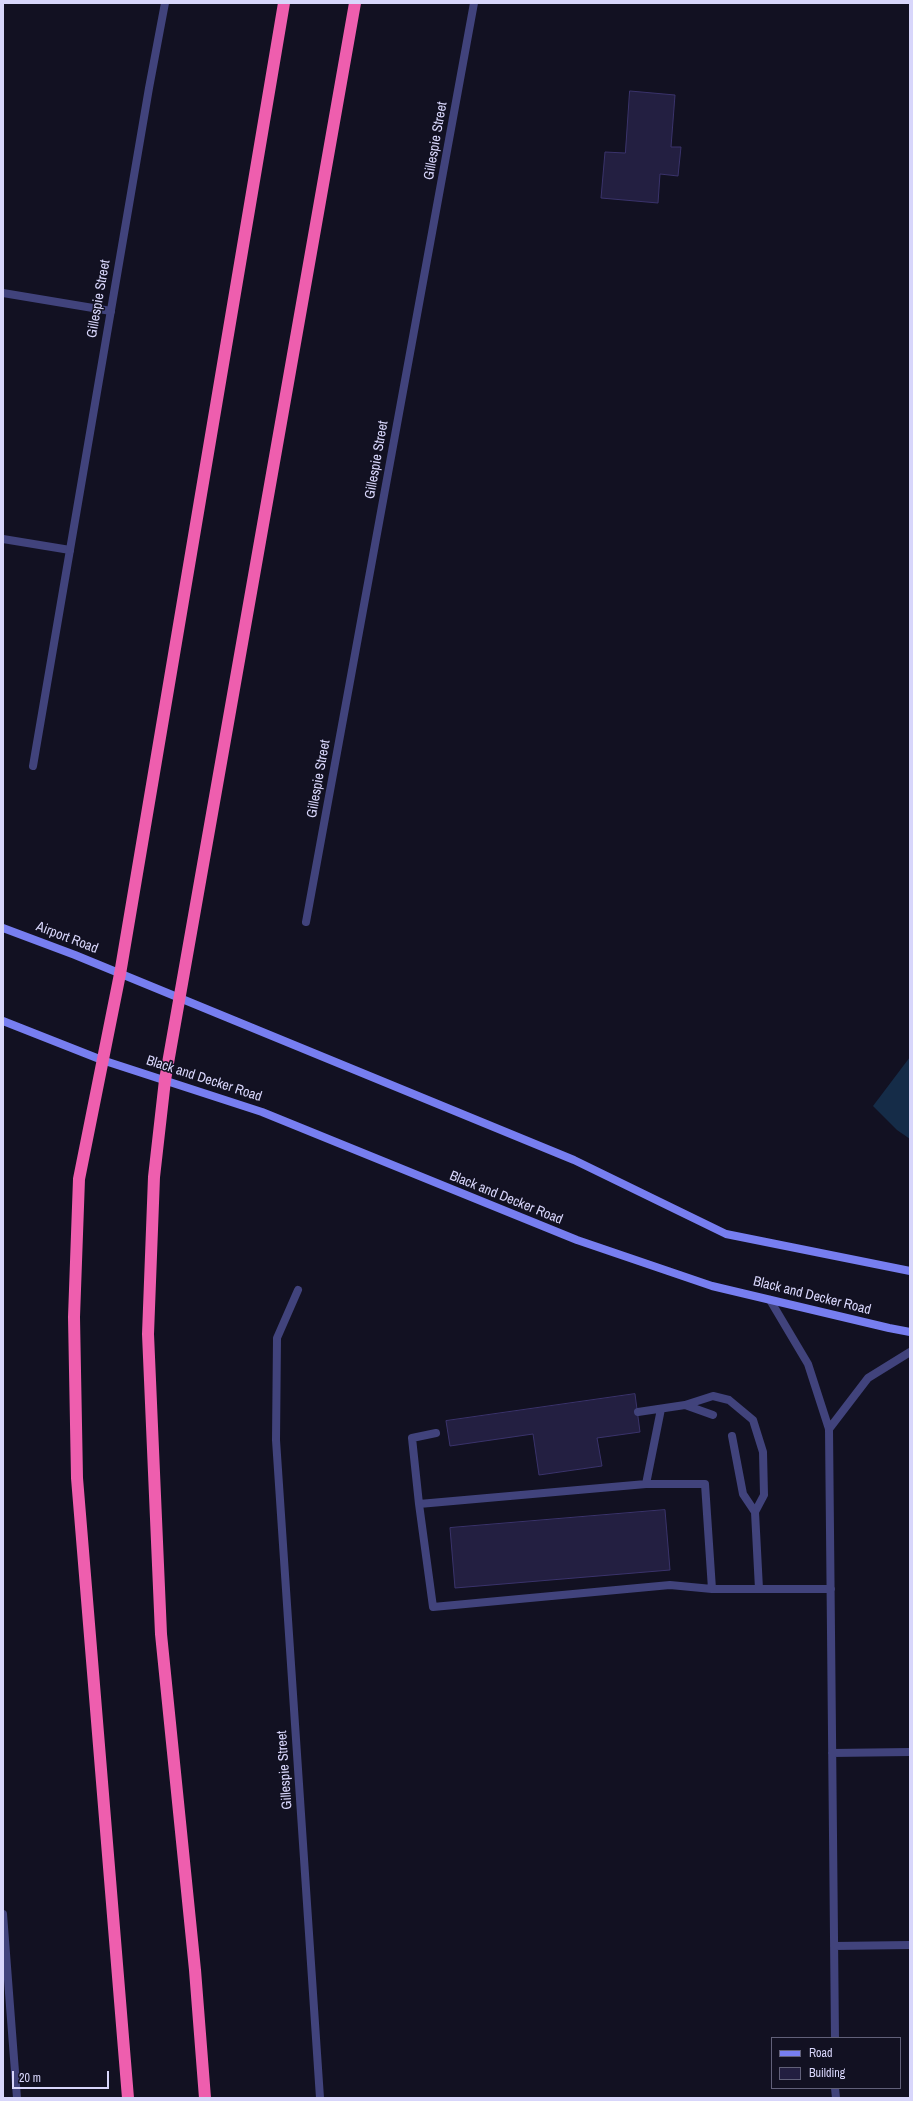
<!DOCTYPE html>
<style>
body{margin:0}
#map{position:relative;width:913px;height:2101px;overflow:hidden;background:#121122;font-family:"Archivo Narrow",sans-serif}
canvas{display:block}
.frame{position:absolute;inset:0;border:4px solid #d8d6fb;pointer-events:none}
.legend{position:absolute;left:771px;top:2037px;width:130px;height:52px;box-sizing:border-box;background:#121122;border:1px solid #616079;margin:0;padding:5px 7px;list-style:none;font-size:12px;color:#d8d6fb}
.legend li{display:flex;align-items:center;gap:8px;height:20px}
.legend b{width:20px;border:1px solid #616079}
.scale{position:absolute;left:12px;top:2071px;width:97px;height:18px;box-sizing:border-box;border:2px solid #d8d6fb;border-top:0;padding-left:5px;font-size:12px;line-height:14px;white-space:nowrap;color:#d8d6fb;-webkit-text-stroke:3px #121122;paint-order:stroke}
</style>
<div id="map">
<canvas width="913" height="2101"></canvas>
<div class="frame"></div>
<ul class="legend">
<li><b style="height:5px;background:#777ef0"></b>Road</li>
<li><b style="height:11px;background:#231f41"></b>Building</li>
</ul>
<div class="scale">20 m</div>
</div>
<script>
const c = document.querySelector('canvas').getContext('2d');
c.lineJoin = 'round';
function fillPath(path, color) { c.fillStyle = color; c.fill(path, 'evenodd'); }
function stroke(path, color, width, dash) { c.strokeStyle = color; c.lineWidth = width; c.lineCap = dash ? 'butt' : 'round'; c.setLineDash(dash || []); c.stroke(path); }
function write(font, color, halo, rows, align = 'center') {
  c.font = font + ' "Archivo Narrow",sans-serif'; c.lineWidth = 3; c.setLineDash([]); c.textBaseline = 'middle'; c.strokeStyle = halo; c.fillStyle = color; for (const [text, x, y, turn = 0] of rows) {
    c.save(); c.translate(x, y); c.rotate((+turn || 0) * Math.PI / 180); c.textAlign = isNaN(turn) ? turn : align; if (halo) c.strokeText(text, 0, 0); c.fillText(text, 0, 0); c.restore();
  }
}
fillPath(new Path2D(`
 M910,1057V1139L897,1130L873,1106Z`), '#152c48');
const building = new Path2D(`
 M630,91L675,95L671,147H681L678,176L660,174L658,203L601,198L605,152L625,153Z
 M635,1394L640,1432L597,1438L602,1466L539,1475L533,1434L450,1446L446,1421Z
 M665,1510L670,1570L455,1588L450,1528Z`);
fillPath(building, '#231f41');
stroke(building, '#3a336b', 1);
stroke(new Path2D(`
 M3,293L111,311
 M3,539L70,550
 M770,1300L808,1364L829,1429L835,2038
 M685,1405L713,1415
 M638,1412L685,1405L713,1396L729,1400L753,1420L763,1452L764,1495L755,1512L759,1589
 M829,1429L868,1378L910,1352
 M732,1436L743,1494L755,1512
 M646,1484L661,1409
 M419,1504L412,1438L436,1433
 M712,1589L705,1484H646L419,1504L433,1607L670,1585L712,1589H831
 M832,1753L910,1752
 M834,1946L910,1945
 M835,2088L836,2098`), '#41437c', 8);
stroke(new Path2D(`
 M33,766L149,88L165,3
 M306,922L474,3
 M298,1290L277,1338L276,1440L320,2098
 M3,1914L17,2098`), '#41437c', 8);
stroke(new Path2D(`
 M3,928L75,955L574,1160L726,1234L910,1271
 M3,1021L102,1060L262,1112L577,1240L712,1286L889,1328L910,1332`), '#777ef0', 8);
stroke(new Path2D(`
 M128,2098L77,1478L74,1317L79,1179L120,974L284,3
 M205,2098L195,1970L161,1634L148,1334L154,1177L165,1080L355,3`), '#ee5eae', 12);
write('14px', '#d8d6fb', '#121122', [
 ["Gillespie Street",436,141,-80],
 ["Gillespie Street",99,299,-80],
 ["Gillespie Street",377,460,-80],
 ["Gillespie Street",319,779,-80],
 ["Airport Road",67,938,21],
 ["Black and Decker Road",204,1079,18],
 ["Black and Decker Road",506,1198,22],
 ["Black and Decker Road",812,1296,14],
 ["Gillespie Street",285,1770,-94]
]);
</script>
